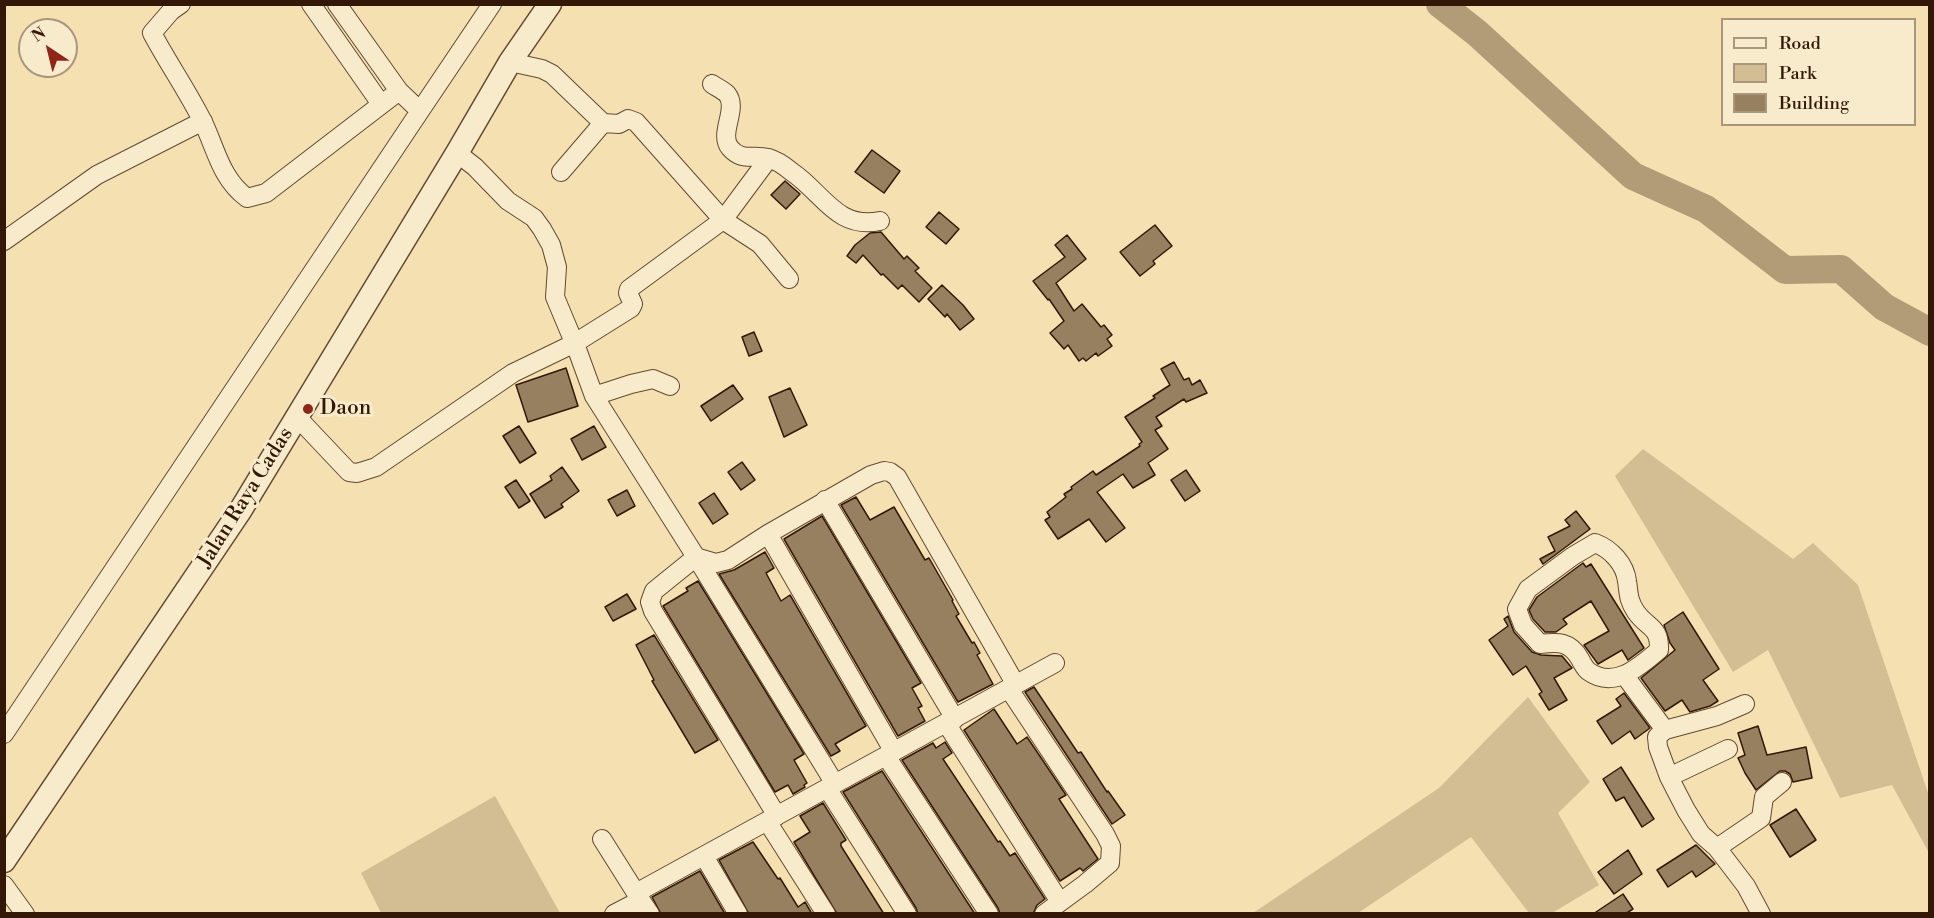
<!DOCTYPE html>
<style>
body{margin:0}
#map{position:relative;width:1934px;height:918px;overflow:hidden;background:#f4e0b0;font-family:"Libre Bodoni",serif}
canvas{display:block}
.frame{position:absolute;inset:0;border:6px solid #331807;pointer-events:none}
.legend{position:absolute;left:1721px;top:18px;width:195px;height:108px;box-sizing:border-box;background:#f8ebcc;border:2px solid #a9977d;margin:0;padding:8px 10px;list-style:none;font-size:18px;color:#331807}
.legend li{display:flex;align-items:center;gap:12px;height:30px}
.legend b{width:30px;border:2px solid #a9977d}
.north{position:absolute;left:18px;top:18px;width:60px;height:60px;box-sizing:border-box;background:#f8ebcc;border:2px solid #a9977d;border-radius:50%;rotate:325deg;font-size:16px;font-weight:700;line-height:24px;text-align:center;color:#331807}
.north::after{content:'';display:block;margin:auto;width:21px;height:27px;background:#8f2418;clip-path:polygon(50% 0,100% 100%,50% 72%,0 100%)}
</style>
<div id="map">
<canvas width="1934" height="918"></canvas>
<div class="frame"></div>
<ul class="legend">
<li><b style="height:8px;background:#f8ebcc"></b>Road</li>
<li><b style="height:16px;background:#d3be93"></b>Park</li>
<li><b style="height:16px;background:#97805f"></b>Building</li>
</ul>
<div class="north">N</div>
</div>
<script>
const c = document.querySelector('canvas').getContext('2d');
c.lineJoin = 'round';
function fillPath(path, color) { c.fillStyle = color; c.fill(path, 'evenodd'); }
function stroke(path, color, width, dash) { c.strokeStyle = color; c.lineWidth = width; c.lineCap = dash ? 'butt' : 'round'; c.setLineDash(dash || []); c.stroke(path); }
function write(font, color, halo, rows, align = 'center') {
  c.font = font + ' "Libre Bodoni",serif'; c.lineWidth = 6; c.setLineDash([]); c.textBaseline = 'middle'; c.strokeStyle = halo; c.fillStyle = color; for (const [text, x, y, turn = 0] of rows) {
    c.save(); c.translate(x, y); c.rotate((+turn || 0) * Math.PI / 180); c.textAlign = isNaN(turn) ? turn : align; if (halo) c.strokeText(text, 0, 0); c.fillText(text, 0, 0); c.restore();
  }
}
fillPath(new Path2D(`
 M1643,449L1793,559L1813,543L1858,585L1929,796V853L1892,785L1840,798L1768,650L1733,672L1615,476Z
 M1528,697L1590,782L1558,813L1599,885L1552,913H1529L1471,837L1358,913H1253L1439,788Z
 M495,796L560,913H381L361,873Z`), '#d3be93');
stroke(new Path2D(`
 M1440,4L1477,33L1633,176L1706,209L1785,270L1841,269L1884,307L1930,332`), '#b29c77', 28);
const building = new Path2D(`
 M872,150L900,171L884,193L855,172Z
 M785,181L800,194L786,209L771,195Z
 M939,212L959,229L946,244L926,227Z
 M1155,225L1172,246L1153,261L1155,264L1140,276L1120,252Z
 M881,232L904,259L907,256L919,268L915,271L932,288L919,302L902,285L898,289L883,274L881,275L863,255L856,263L847,256L855,245L870,233Z
 M1067,235L1086,259L1056,283L1074,311L1082,304L1101,327L1104,325L1112,335L1107,339L1112,346L1098,356L1096,353L1086,361L1083,358L1079,361L1068,345L1064,349L1050,333L1064,321L1049,299L1048,300L1033,281L1065,257L1055,245Z
 M942,285L963,305L974,319L960,330L947,314L945,317L928,299Z
 M754,332L762,351L749,356L742,337Z
 M1174,362L1184,380L1189,378L1192,385L1200,380L1207,393L1186,402L1184,399L1156,417L1162,426L1155,430L1168,449L1148,463L1155,475L1133,488L1123,474L1097,492L1125,528L1106,542L1089,519L1058,539L1045,520L1050,517L1047,512L1066,497L1064,494L1072,489L1071,487L1093,471L1096,475L1140,446L1139,444L1142,442L1125,417L1155,398L1153,396L1170,385L1161,369Z
 M566,368L578,406L528,422L516,385Z
 M733,385L743,399L711,421L701,406Z
 M790,388L807,425L784,437L769,397Z
 M519,426L536,453L520,463L503,436Z
 M594,426L606,447L582,460L571,439Z
 M742,462L755,480L741,490L728,472Z
 M562,467L579,491L561,504L563,507L545,518L530,494L552,480L550,476Z
 M1186,470L1200,491L1185,501L1171,480Z
 M516,480L530,501L519,508L505,487Z
 M627,490L635,506L617,516L608,500Z
 M714,493L728,514L713,524L699,503Z
 M856,497L870,520L894,507L925,560L929,558L953,600L952,601L959,614L956,616L972,643L974,642L980,653L977,655L993,684L958,702L841,505Z
 M1576,511L1590,529L1543,564L1540,559L1555,551L1548,537L1570,526L1565,520Z
 M822,516L921,683L912,688L922,706L918,708L925,721L898,736L784,539Z
 M765,552L774,568L766,573L781,601L790,595L866,726L835,744L840,751L831,756L719,574L734,570Z
 M1583,563L1586,567L1591,564L1644,648L1628,660L1622,650L1598,664L1584,645L1609,631L1591,601L1563,619L1567,624L1556,632H1545L1533,619L1529,610L1537,597Z
 M698,581L804,754L794,760L807,783L804,785L805,787L793,794L788,785L775,792L663,606L688,591L686,588Z
 M627,594L636,609L613,621L605,607Z
 M1683,612L1719,669L1703,680L1718,701L1710,706L1690,712L1682,700L1665,711L1641,678L1675,650L1670,643L1664,625Z
 M1508,616L1514,632L1532,652L1541,655L1562,656L1572,668L1554,678L1567,700L1549,710L1539,694L1542,692L1526,666L1513,675L1489,640L1508,626L1504,619Z
 M654,635L718,740L695,753L652,681L654,680L636,645Z
 M1034,687L1078,753L1081,752L1107,792L1108,791L1125,815L1112,824L1025,692Z
 M1624,693L1650,728L1635,739L1630,731L1612,744L1597,721L1621,706L1616,699Z
 M994,709L1017,744L1027,737L1066,795L1059,799L1098,859L1083,871L1080,868L1060,881L964,730Z
 M1758,726L1767,755L1806,747L1812,778L1793,782L1790,774L1785,771H1780L1756,790L1745,773L1738,758L1745,755L1738,733Z
 M945,742L952,753L943,759L998,842L1000,841L1010,856L1015,853L1045,899L1037,905L1033,914H1000L998,908L902,760L933,743L936,748Z
 M1621,767L1654,819L1642,827L1624,797L1616,801L1603,779Z
 M882,771L975,914H918L916,908L843,792Z
 M823,803L846,840L841,843V846L884,914H837L794,842L810,832L800,816Z
 M1796,809L1816,840L1790,857L1770,825Z
 M753,842L778,879L780,878L798,907L805,902L812,914H749L719,860Z
 M1696,845L1715,864L1696,877L1692,871L1668,887L1657,870Z
 M1628,850L1642,874L1614,894L1598,872Z
 M700,871L725,914H661L652,897Z
 M1623,894L1633,909L1625,914H1593Z`);
fillPath(building, '#97805f');
stroke(building, '#331807', 1.5);
const minor = new Path2D(`
 M181,4L171,11L152,33C168,63 188,92 203,122C216,149 221,179 247,198L266,193L399,91
 M311,4L381,104
 M510,62L542,69L552,74L603,123L619,124L628,119L636,122L723,220L760,244L789,279
 M712,84C716,87 723,90 727,94C739,109 718,133 730,148C742,162 753,154 768,158C776,160 786,167 792,172C823,193 837,230 880,221
 M420,111L492,4
 M457,153L475,167L508,201L534,218L542,229L551,245L557,267L555,297L578,352L594,396L696,557L835,784
 M561,172L603,123
 M4,241L97,175L203,121
 M594,396L631,384L653,379L670,386
 M297,417L349,472L357,473L376,467L513,373L575,343L631,308L633,304L628,293L629,289L723,220L769,158
 M825,500L955,719
 M1595,543C1611,549 1625,564 1627,581C1629,594 1628,600 1636,612C1647,628 1660,626 1659,650C1639,667 1614,690 1588,671C1585,668 1582,663 1580,659C1570,641 1558,642 1540,644L1523,625L1517,609L1528,589L1573,556Z
 M696,557L654,591L650,602L653,611L777,816
 M696,557L716,563L728,560L768,534
 M1625,676L1665,730
 M1009,689L1105,834L1111,846L1110,863L1085,884L1044,914
 M1745,704L1717,716L1665,730L1657,737L1658,747L1669,777L1686,810L1701,834L1717,848L1746,886L1761,914
 M946,723L1060,902
 M4,734L420,111L399,91L337,4
 M894,752L768,534L871,475L884,471L890,472L897,477L1016,685
 M886,756L989,914
 M1669,777L1728,749
 M827,788L907,914
 M767,821L826,914
 M602,839L636,893
 M1717,848L1761,818L1764,797L1782,782
 M704,856L738,914
 M4,885L25,914
 M614,914L641,900
 M650,914L636,893L1055,663`);
const tertiary = new Path2D(`
 M4,861L240,511L457,153L510,62L550,4`);
stroke(minor, '#634a31', 20);
stroke(tertiary, '#634a31', 25);
stroke(minor, '#f8ebcc', 18);
stroke(tertiary, '#f8ebcc', 22);
for (const [x, y, r, color] of [
 [308,409,6,"#8f2418"]
]) { const dot = new Path2D(); dot.arc(x, y, r, 0, 2 * Math.PI); c.fillStyle = color; c.fill(dot); stroke(dot, '#f8ebcc', 2); }
write('21px', '#331807', '#f8ebcc', [
 ["Daon",320,409]
], 'left');
write('21px', '#331807', '#f8ebcc', [
 ["Jalan Raya Cadas",246,498,-58]
]);
</script>
